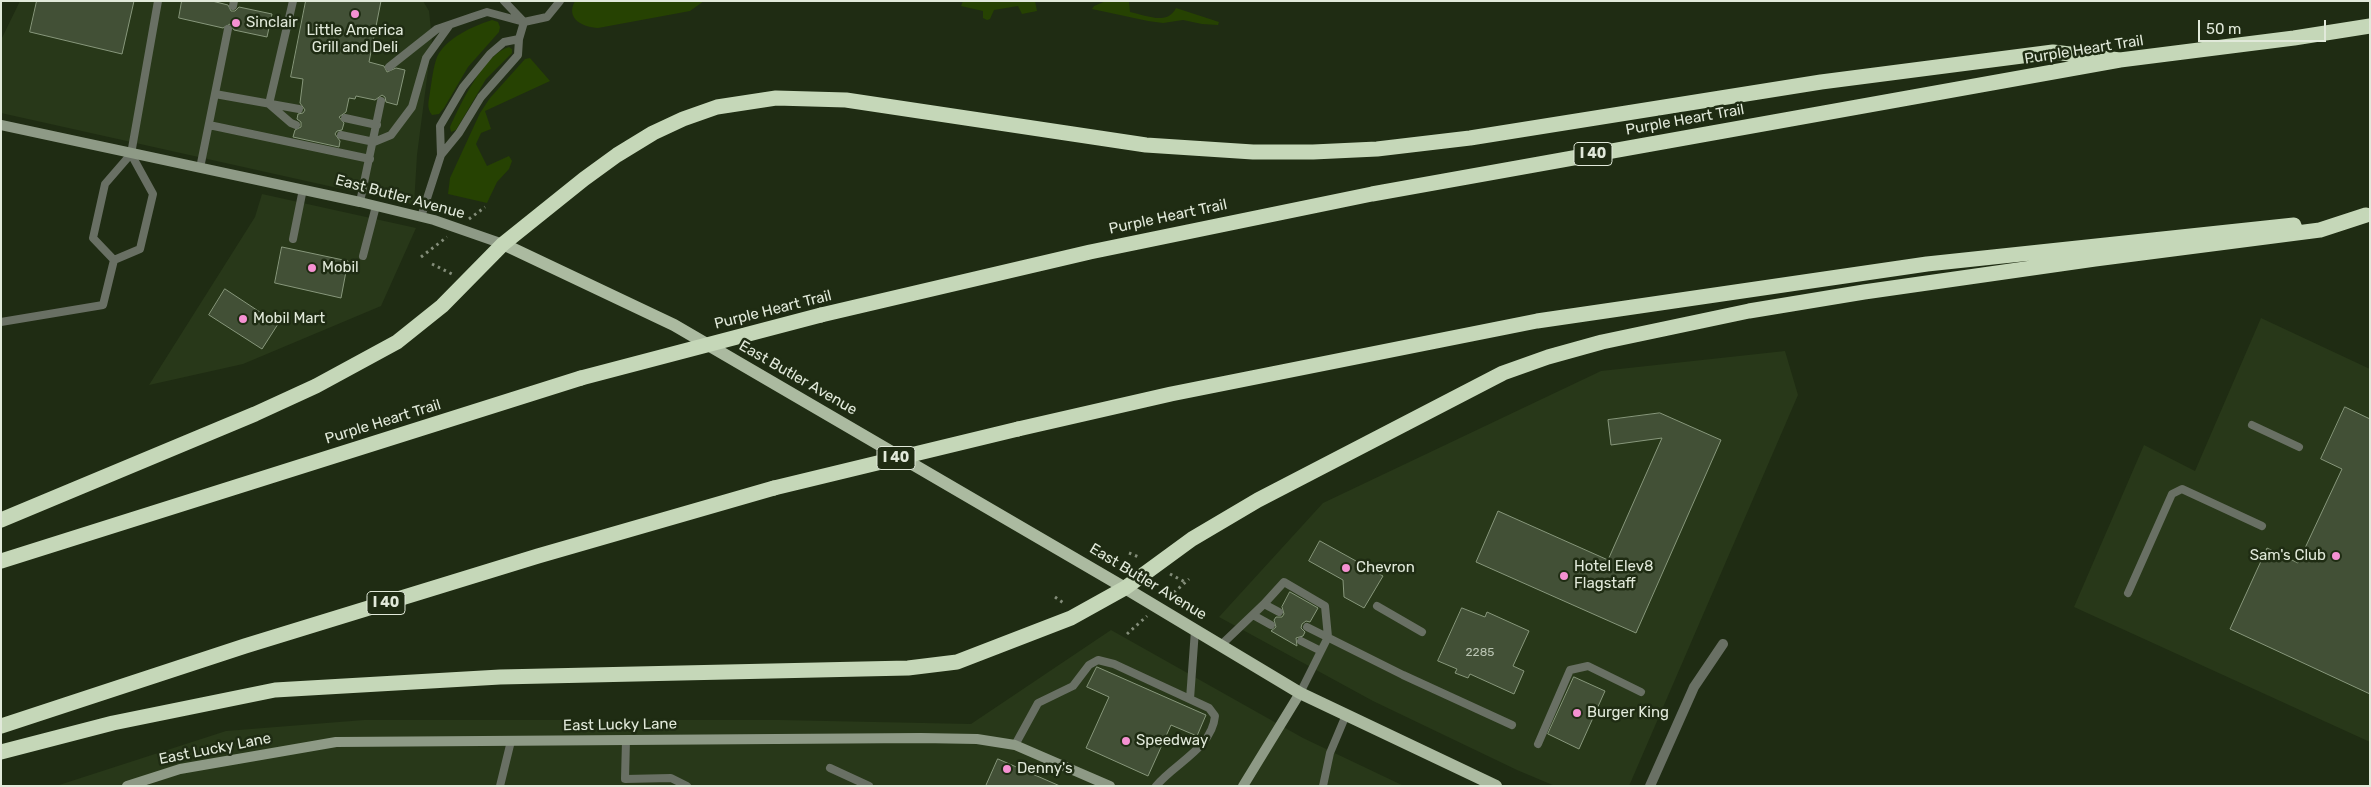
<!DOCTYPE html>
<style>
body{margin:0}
#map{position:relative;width:2371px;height:787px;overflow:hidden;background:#1f2c13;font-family:Rubik,sans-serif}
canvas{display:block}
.frame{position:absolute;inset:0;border:2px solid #e1e9da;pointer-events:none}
.scale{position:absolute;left:2198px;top:20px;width:128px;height:22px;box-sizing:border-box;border:2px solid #e1e9da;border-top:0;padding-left:6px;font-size:15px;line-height:18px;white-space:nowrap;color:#e1e9da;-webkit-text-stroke:4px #1f2c13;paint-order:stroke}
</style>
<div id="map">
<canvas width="2371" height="787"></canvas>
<div class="frame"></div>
<div class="scale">50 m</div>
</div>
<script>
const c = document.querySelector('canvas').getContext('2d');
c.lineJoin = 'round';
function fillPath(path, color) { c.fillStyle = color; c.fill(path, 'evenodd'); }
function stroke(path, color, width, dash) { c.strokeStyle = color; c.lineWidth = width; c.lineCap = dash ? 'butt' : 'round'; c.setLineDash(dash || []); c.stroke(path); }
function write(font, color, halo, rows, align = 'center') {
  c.font = font + ' Rubik,sans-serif'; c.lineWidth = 5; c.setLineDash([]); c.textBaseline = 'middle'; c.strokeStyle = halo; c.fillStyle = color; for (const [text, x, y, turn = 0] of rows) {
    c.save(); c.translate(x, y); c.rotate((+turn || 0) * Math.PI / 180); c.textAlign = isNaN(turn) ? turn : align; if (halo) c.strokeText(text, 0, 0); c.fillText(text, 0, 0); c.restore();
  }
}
fillPath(new Path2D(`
 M20,1H423L429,11L432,39L417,155L414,205L1,113V40Z
 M262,194L416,228L381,306L243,364L149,385L255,217Z
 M2261,318L2370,369V742L2074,607L2144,445L2195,471Z
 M1785,351L1798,395L1629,786H1555L1517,770L1373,701L1219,617L1323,503L1601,371Z
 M1111,630L1303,738L1404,786H56L226,731L364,720H780L971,724Z`), '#283819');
fillPath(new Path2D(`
 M575,1H704L690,11L598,28C583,27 565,19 575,1Z
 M963,1H1035L1037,11L1022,14L1018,6L994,10L990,19L987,20L983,18V11L961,6Z
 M1106,1H1129L1130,12C1146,15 1167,26 1176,8L1219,22L1218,25L1202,24L1183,20L1163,23L1148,21L1092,9L1094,6Z
 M492,20L498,22L500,27L499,32L468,67L444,108L439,114L432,115C426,108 429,100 430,92C432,80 433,68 437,57C446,38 473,26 492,20Z
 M509,47L512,49V53L486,79L456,130L451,132L450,127C460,105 484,54 509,47Z
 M530,58L550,81L485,111L491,129L481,133L476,144L487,166L509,156L512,161L509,169L497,182L487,203L448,194L450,178L480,113L490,98L525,59Z`), '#264202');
const building = new Path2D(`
 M37,1H134L122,54L30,32Z
 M182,1H212L228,5L231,11H235L239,7L272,14L267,37L234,30L230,24L223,28L179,18Z
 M306,1H381L369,62L384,66L387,72L396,68L405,70L397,105L386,102L385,97L382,95L375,100L356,96L355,99L349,98L346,112L339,117L344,123L342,130L337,131L335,134L340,141L339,147L293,137L295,130L301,127V122L297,119L298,114L303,113L305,110L300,103L303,79L291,77Z
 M282,247L348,261L341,298L275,283Z
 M225,289L278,324L262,349L209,315Z
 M2345,407L2370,419V694L2230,629L2267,548L2298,563L2342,469L2321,459Z
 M1660,413L1721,440L1636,633L1476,562L1498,511L1608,560L1662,438L1611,445L1608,420Z
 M1320,541L1383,576L1364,608L1344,597L1343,580L1309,561Z
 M1290,592L1318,608L1310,622L1306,621L1302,624L1301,628L1305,632L1303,636L1296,638L1297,646L1271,631L1276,627L1274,620L1276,617H1282L1284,614L1282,607Z
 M1462,608L1485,617L1487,612L1529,631L1513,666L1524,671L1514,694L1470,674L1468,678L1455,673L1457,669L1438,661Z
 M1097,667L1206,715L1197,736L1171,725L1148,776L1086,748L1109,697L1087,687Z
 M1574,677L1605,691L1579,749L1548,734Z
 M998,759L1060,786H986Z`);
fillPath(building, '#425036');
stroke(building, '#87977b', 1);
stroke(new Path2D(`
 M469,219L485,207
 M421,257L447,237
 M432,264L452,274
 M1129,553L1141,558
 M1170,574L1185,582
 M1055,597L1065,604
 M1169,597L1189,579
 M1127,634L1147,616`), '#838d79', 3, [2.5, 4]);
stroke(new Path2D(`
 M293,1L269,104L291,123L296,125
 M233,6L234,1
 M389,67L437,29L472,17L487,12L524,22L547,17L560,1
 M215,94L299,109
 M345,118L377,125
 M209,125L370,159
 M341,135L374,142L391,135L412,107L426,58L449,26
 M441,155L440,126L463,87L490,54L504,42L519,39
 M200,168L228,29
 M360,202L381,101
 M421,217L441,155L459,133L481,97L518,55L519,39L524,22L504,1
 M293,239L303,189
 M363,256L376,206
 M114,260L93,238L105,184L131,154L158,1
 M114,260L140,249L153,194L131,154
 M1,322L103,305L114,260
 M2252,425L2299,447
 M2128,593L2172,494L2182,489L2262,526
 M1264,604L1284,582L1325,606L1328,637L1300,693
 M1377,606L1422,632
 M1253,615L1271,625
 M1307,627L1403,675L1512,725
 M1301,641L1321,651
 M1221,645L1264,604L1279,612
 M1190,699L1195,630
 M626,740L625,779L671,778L687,786
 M1538,744L1570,670L1588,666L1641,692
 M1015,745L1038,703L1073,686L1089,665L1098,660L1114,664L1209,708L1215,716C1212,748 1175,763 1156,786
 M830,768L869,786
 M500,786L511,741
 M1323,786L1330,753L1346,715`), '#697064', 8);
stroke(new Path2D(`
 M1650,786L1694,687L1723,644`), '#697064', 10);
stroke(new Path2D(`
 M1,125L360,202L434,220L503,244
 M127,786L180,769L336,742L921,738L977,739L1015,745L1110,786
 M1243,786L1300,693`), '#8e9a86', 10);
stroke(new Path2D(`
 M503,244L674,325L1125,588L1300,693L1496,786`), '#abbaa0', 12);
stroke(new Path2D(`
 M821,315L1090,252L1372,194L2120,60L2294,38L2370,26
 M1018,429L1171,394L1537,321L1927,264L2294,225
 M1,520L255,414L316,386L397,342L442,306L503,244L584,179L617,155L653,133L683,119L717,107L776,98L846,100L1146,145L1253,152H1313L1377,149L1470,138L1821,82L2053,52L2120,60
 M1,561L581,378
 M1,726L245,646L538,556L774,488
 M1,752L113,723L275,690L500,677L908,668L957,662L1071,618L1125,588L1192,539L1258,500L1503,373L1548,357L1602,342L1749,311L1864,292L2095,259L2320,230L2366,215`), '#c5d7b8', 15);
stroke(new Path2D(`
 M581,378L821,315
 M774,488L1018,429`), '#c5d7b8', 15);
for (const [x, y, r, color] of [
 [355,14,5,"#f591d2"],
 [236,23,5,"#f591d2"],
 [312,268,5,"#f591d2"],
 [243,319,5,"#f591d2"],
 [2336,556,5,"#f591d2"],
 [1346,568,5,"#f591d2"],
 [1564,576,5,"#f591d2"],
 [1577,713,5,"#f591d2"],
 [1126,741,5,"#f591d2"],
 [1007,769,5,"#f591d2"]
]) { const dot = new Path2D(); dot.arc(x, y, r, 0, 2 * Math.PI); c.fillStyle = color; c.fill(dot); stroke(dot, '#1f2c13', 2); }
write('12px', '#b9c3b1', null, [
 ["2285",1480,653]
]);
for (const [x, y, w] of [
 [1593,154,38],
 [896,458,38],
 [386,603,38]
]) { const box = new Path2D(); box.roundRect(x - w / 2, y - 11.5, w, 23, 4); c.fillStyle = '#1f2c13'; c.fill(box); stroke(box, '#e1e9da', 1); }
write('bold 14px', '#e1e9da', null, [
 ["I 40",1593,154],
 ["I 40",896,458],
 ["I 40",386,603]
]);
write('15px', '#e1e9da', '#1f2c13', [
 ["Sinclair",246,23],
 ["Little America",355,31,"center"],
 ["Grill and Deli",355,48,"center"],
 ["Mobil",322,268],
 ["Mobil Mart",253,319],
 ["Sam's Club",2326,556,"right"],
 ["Hotel Elev8",1574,567],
 ["Flagstaff",1574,584],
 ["Chevron",1356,568],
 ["Burger King",1587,713],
 ["Speedway",1136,741],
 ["Denny's",1017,769]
], 'left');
write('15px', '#e1e9da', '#1f2c13', [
 ["Purple Heart Trail",2084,50,-9],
 ["Purple Heart Trail",1685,120,-10],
 ["East Butler Avenue",400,197,15],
 ["Purple Heart Trail",1168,217,-12],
 ["Purple Heart Trail",773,310,-14],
 ["East Butler Avenue",798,378,30],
 ["Purple Heart Trail",383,422,-17],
 ["East Butler Avenue",1148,582,31],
 ["East Lucky Lane",620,725,-1],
 ["East Lucky Lane",215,749,-11]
]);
</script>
